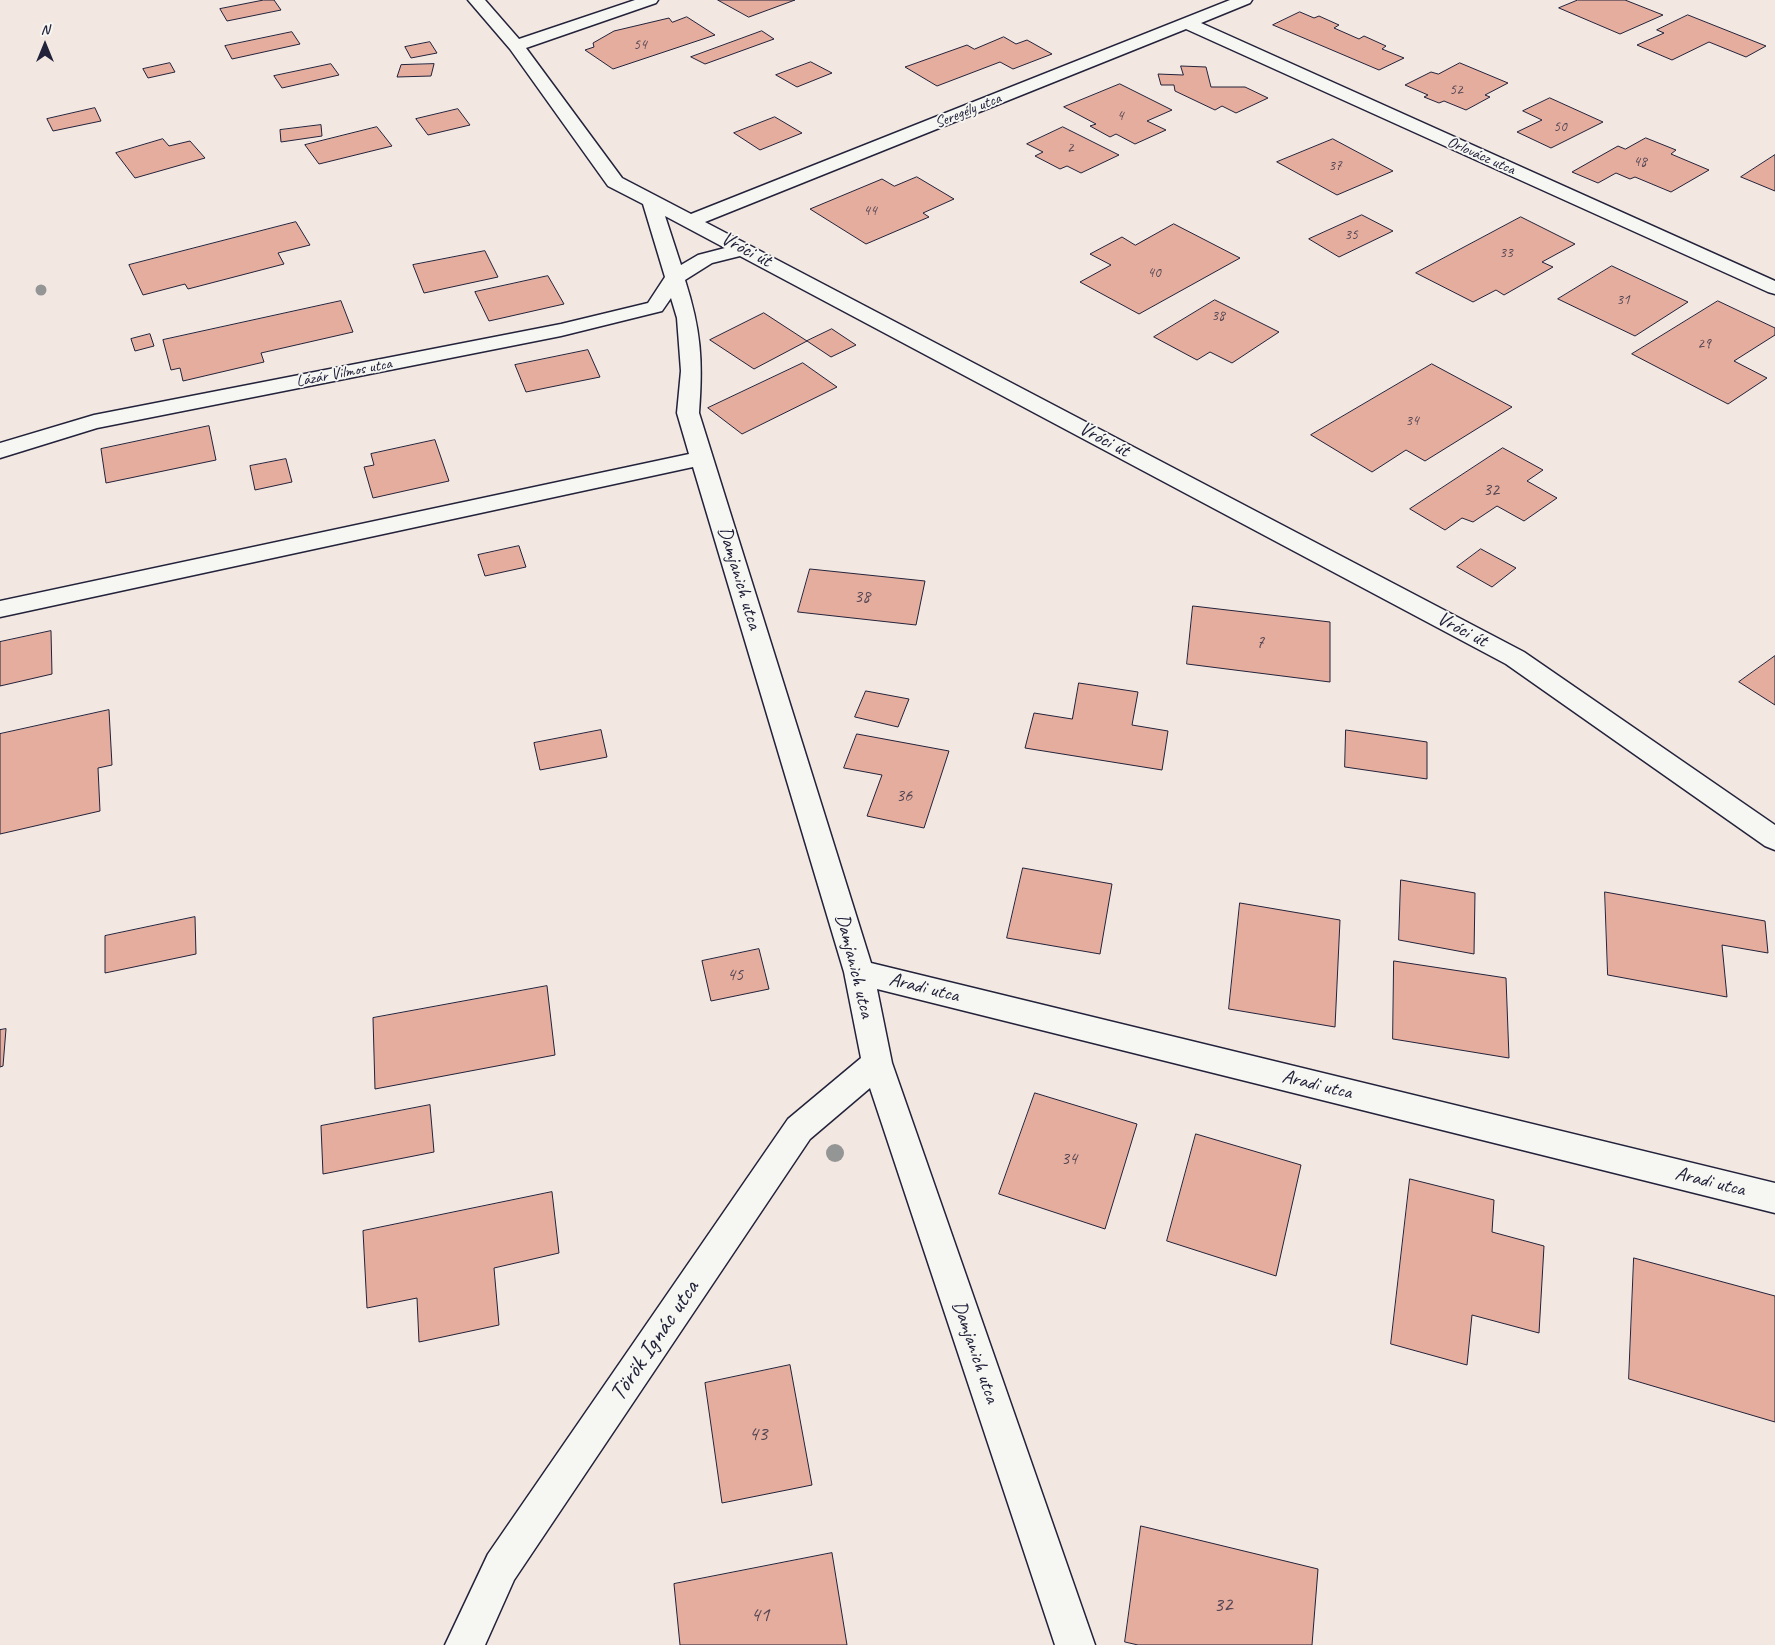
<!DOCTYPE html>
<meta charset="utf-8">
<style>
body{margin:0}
#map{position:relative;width:1775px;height:1645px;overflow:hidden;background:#f3e7e1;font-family:Caveat,sans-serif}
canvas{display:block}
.north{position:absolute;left:20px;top:20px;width:50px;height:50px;-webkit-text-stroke:4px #f6f6f2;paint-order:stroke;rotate:0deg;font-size:14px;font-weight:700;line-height:20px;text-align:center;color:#22223b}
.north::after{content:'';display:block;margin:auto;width:18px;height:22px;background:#22223b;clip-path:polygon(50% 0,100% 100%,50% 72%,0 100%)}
</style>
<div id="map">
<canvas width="1775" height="1645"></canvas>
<div class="north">N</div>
</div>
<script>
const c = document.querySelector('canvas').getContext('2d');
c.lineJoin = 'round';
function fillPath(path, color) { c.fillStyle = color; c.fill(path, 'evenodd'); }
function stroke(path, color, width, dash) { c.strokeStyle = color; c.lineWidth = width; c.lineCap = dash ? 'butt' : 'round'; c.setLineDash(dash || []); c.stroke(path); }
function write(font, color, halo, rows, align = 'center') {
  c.font = font + ' Caveat,sans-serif'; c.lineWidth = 4; c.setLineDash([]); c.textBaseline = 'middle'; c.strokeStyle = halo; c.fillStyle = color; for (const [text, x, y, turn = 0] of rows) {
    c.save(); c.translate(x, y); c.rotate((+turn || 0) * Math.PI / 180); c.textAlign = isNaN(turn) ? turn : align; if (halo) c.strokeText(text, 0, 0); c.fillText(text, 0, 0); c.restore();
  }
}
const building = new Path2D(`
 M264,0H274L281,10L227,21L220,9Z
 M718,0H795L749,17Z
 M1578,0H1625L1663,15L1620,34L1559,8Z
 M1300,12L1314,18L1319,16L1339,25L1334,28L1359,39L1364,36L1386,46L1382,49L1404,58L1379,70L1273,25Z
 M1688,15L1766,46L1746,57L1709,42L1672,60L1637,45L1664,33L1657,30Z
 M687,17L715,35L613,69L585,50L594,47L593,43L614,31L669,18L672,22Z
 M762,31L774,39L705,64L691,57Z
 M292,32L300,44L232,59L225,46Z
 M1004,37L1016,44L1027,40L1052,54L1013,69L1000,62L937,86L905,67L967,45L974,49Z
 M430,42L437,53L411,58L405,47Z
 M811,62L832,73L797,87L776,75Z
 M170,63L175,72L148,78L143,69Z
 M1460,63L1508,83L1485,95L1490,97L1466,110L1444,101L1439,103L1424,97L1428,95L1405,85L1431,72L1438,74Z
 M331,64L339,75L282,88L274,76Z
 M434,64L431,76L397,77L401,65Z
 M1181,66L1206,67L1211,87H1245L1268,98L1236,113L1222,106L1215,110L1175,91L1174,85H1161L1158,74L1183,75Z
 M1120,84L1172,110L1147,121L1166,130L1135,144L1116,134L1110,137L1090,126L1096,124L1064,107Z
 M1550,98L1603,122L1551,148L1517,132L1542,120L1523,111Z
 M95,108L101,121L53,131L47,119Z
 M458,109L470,125L428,135L416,119Z
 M775,117L802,133L760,150L734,133Z
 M321,125L322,136L281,142L280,130Z
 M377,127L392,146L319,164L305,145Z
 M1063,127L1119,155L1081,173L1067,166L1060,169L1035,156L1043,152L1027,144Z
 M1646,138L1676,150L1671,154L1709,170L1671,192L1635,177L1630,179L1616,173L1598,183L1572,172L1618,146L1625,149Z
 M163,139L169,146L190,141L205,158L135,178L116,153Z
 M1333,139L1393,171L1337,195L1277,162Z
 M1775,155V191L1741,177Z
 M917,177L954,199L923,213L929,217L866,244L810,209L882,179L894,186Z
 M1362,215L1393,231L1339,257L1309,239Z
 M1521,217L1575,244L1542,262L1553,267L1504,295L1496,290L1473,302L1416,273Z
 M296,222L310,245L278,253L284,264L188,289L185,284L143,295L129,265Z
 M1174,224L1240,258L1139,314L1080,282L1111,265L1090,254L1122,237L1135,245Z
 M485,251L498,277L424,293L413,265Z
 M1612,266L1688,302L1635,336L1558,299Z
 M548,276L564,304L489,321L475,292Z
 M1215,300L1279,332L1232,363L1210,352L1197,360L1154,337Z
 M341,301L353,332L261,353L264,362L183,381L180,368L171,370L163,340Z
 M1718,301L1775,328V335L1734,361L1767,378L1728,404L1632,354Z
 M764,313L807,341L754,369L710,340Z
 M832,329L856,345L831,357L807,341Z
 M150,334L154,346L135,351L131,339Z
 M588,350L600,377L526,392L515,365Z
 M803,363L837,387L742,434L708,408Z
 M1432,364L1512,407L1425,461L1406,450L1372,472L1311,435Z
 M209,426L216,460L106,483L101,449Z
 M435,440L449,481L373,498L364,467L374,465L371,454Z
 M1503,448L1543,470L1527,481L1557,498L1524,521L1497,506L1473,522L1462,518L1445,530L1410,509Z
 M286,459L292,482L255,490L250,466Z
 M519,546L526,567L485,576L478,555Z
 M1481,549L1516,568L1492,587L1457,567Z
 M810,569L925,581L916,625L798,612Z
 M1193,606L1330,622V682L1187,664Z
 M51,631L52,674L0,686V642Z
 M1775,656V705L1739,682Z
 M1079,683L1138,692L1132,725L1168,731L1162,770L1025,748L1034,713L1072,719Z
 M866,691L909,699L898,727L855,717Z
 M109,710L112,765L98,768L100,811L0,834V734Z
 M601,730L607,757L540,770L534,743Z
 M1346,730L1427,742V779L1345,767Z
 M857,734L949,751L924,828L867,816L882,775L844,768Z
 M1023,868L1112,884L1100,954L1007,938Z
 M1401,880L1475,893L1474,954L1399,940Z
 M1605,892L1765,921L1768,953L1722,945L1727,997L1608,975Z
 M1240,903L1340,920L1335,1027L1229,1009Z
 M195,917L196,954L105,973V936Z
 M759,949L769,989L711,1001L702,961Z
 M1394,961L1506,978L1509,1058L1393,1039Z
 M547,986L555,1055L375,1089L373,1018Z
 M6,1029L3,1066L0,1067V1030Z
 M1035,1093L1137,1124L1105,1229L999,1194Z
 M430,1105L434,1152L323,1174L321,1126Z
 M1196,1134L1301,1165L1276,1276L1167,1241Z
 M1410,1179L1494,1200L1492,1232L1544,1246L1539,1333L1472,1315L1467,1365L1391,1344Z
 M552,1192L559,1253L494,1268L499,1325L419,1342L417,1298L367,1308L363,1231Z
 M1634,1258L1775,1296V1422L1629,1379Z
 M790,1365L812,1485L722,1503L705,1383Z
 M1141,1526L1318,1569L1312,1645H1138L1125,1642Z
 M832,1553L847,1645H680L674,1584Z`);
fillPath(building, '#e5ad9e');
stroke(building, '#22223b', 1);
const minor = new Path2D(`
 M468,0H485L519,39L635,0H658L656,3L526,48L622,178L691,214L1230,0H1252L1250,3L1201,23L1775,281V294L1768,292L1186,29L705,222L1524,652L1775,825V850L1765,846L1506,664L740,256L712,263L685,280C701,330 703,361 699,413L871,963L1775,1183V1213L877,989L892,1063L1095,1645H1055L870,1088L810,1139L514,1580L485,1645H445L488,1554L788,1119L861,1058L844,972L693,467L0,617V601L689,454L677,413L681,371L677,318L671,298L662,311L561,336L97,428L0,458V443L94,415L561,324L648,303L665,277L643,204L608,186L510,49ZM665,216L725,248L698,255L681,265Z`);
stroke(minor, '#22223b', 3);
fillPath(minor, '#f6f6f2');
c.fillStyle = '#949695';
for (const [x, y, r] of [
 [41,290,5.5],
 [835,1153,9]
]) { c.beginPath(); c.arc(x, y, r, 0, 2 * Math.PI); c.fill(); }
write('15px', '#534554', null, [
 ["54",640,45],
 ["52",1456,90],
 ["4",1120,116],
 ["50",1560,127],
 ["2",1070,148],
 ["48",1640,162],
 ["37",1335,166],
 ["44",870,211],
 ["35",1351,235],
 ["33",1506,253],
 ["40",1154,273],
 ["31",1623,300],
 ["38",1218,316],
 ["29",1704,344],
 ["34",1412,421]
]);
write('16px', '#22223b', '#f6f6f2', [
 ["Seregély utca",968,111,-22],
 ["Orlovácz utca",1481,156,24],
 ["Lázár Vilmos utca",344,373,-11]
]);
write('18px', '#534554', null, [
 ["32",1491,490],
 ["38",862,597],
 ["7",1260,643],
 ["36",904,796],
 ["45",735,975],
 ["34",1069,1159]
]);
write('20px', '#22223b', '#f6f6f2', [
 ["Vróci út",746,250,28],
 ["Vróci út",1104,440,28],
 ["Damjanich utca",739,578,73],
 ["Vróci út",1462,630,28],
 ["Damjanich utca",854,966,76],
 ["Aradi utca",924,988,14],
 ["Aradi utca",1317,1085,14],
 ["Aradi utca",1710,1182,14],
 ["Damjanich utca",975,1352,71]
]);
write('21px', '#534554', null, [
 ["43",758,1434],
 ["32",1223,1605],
 ["41",760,1615]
]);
write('24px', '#22223b', '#f6f6f2', [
 ["Török Ignác utca",655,1341,-56]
]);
</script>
